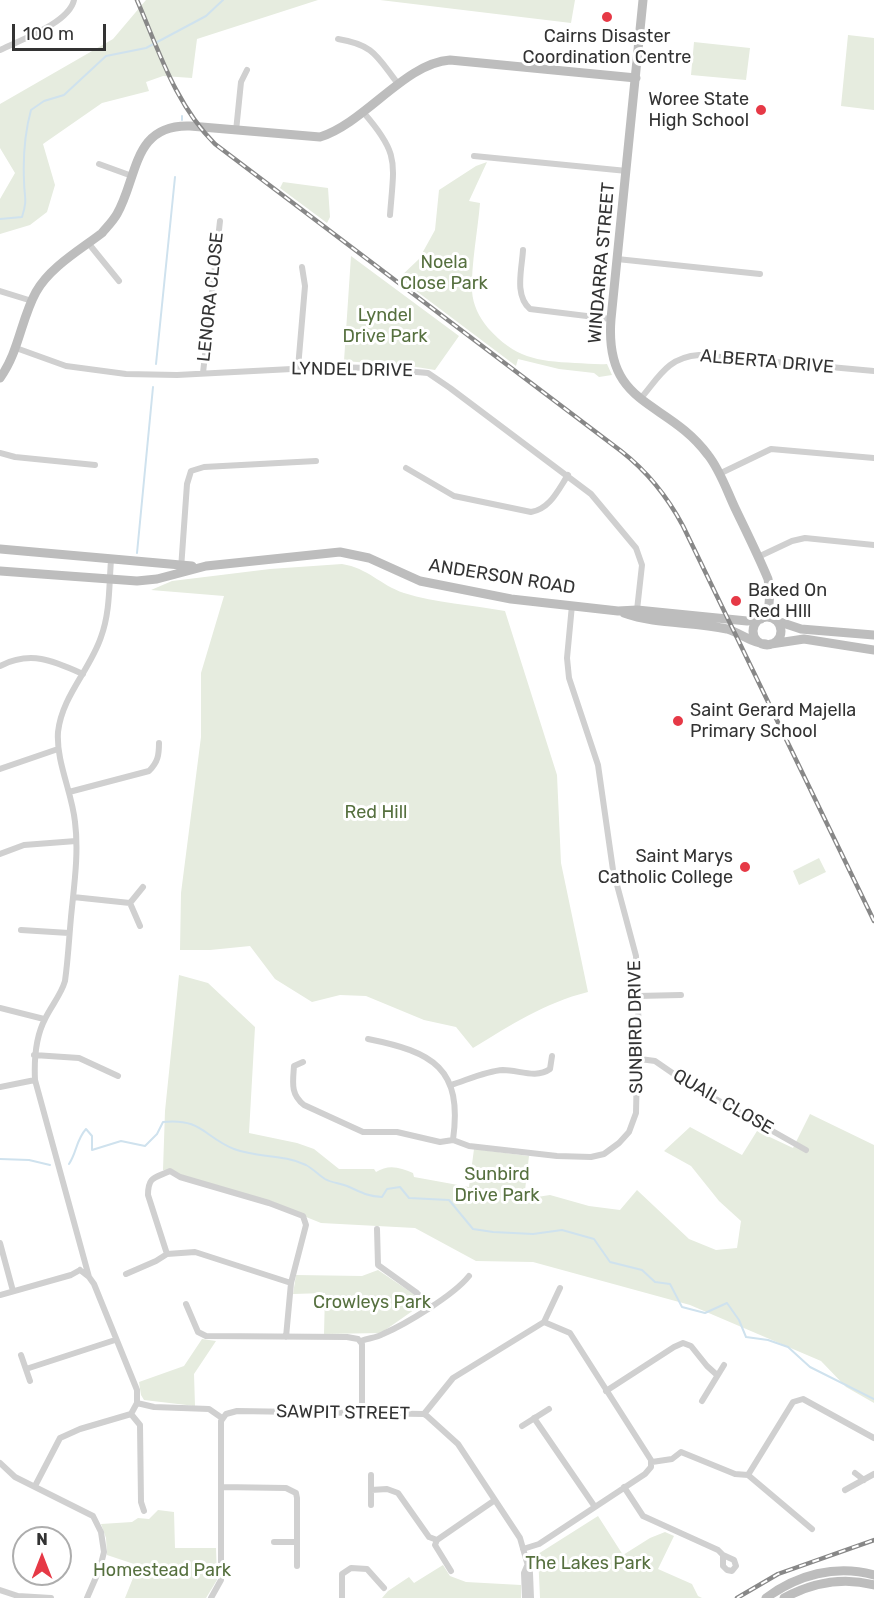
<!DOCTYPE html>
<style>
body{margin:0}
#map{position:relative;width:874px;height:1598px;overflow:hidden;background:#fff;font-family:Rubik,sans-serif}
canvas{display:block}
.north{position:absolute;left:12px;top:1526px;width:60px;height:60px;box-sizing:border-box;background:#fff;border:2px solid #adadad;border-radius:50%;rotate:0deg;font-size:16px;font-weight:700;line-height:24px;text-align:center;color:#333}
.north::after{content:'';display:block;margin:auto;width:21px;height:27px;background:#e63946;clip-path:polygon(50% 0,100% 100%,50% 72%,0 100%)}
.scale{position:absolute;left:12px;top:24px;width:94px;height:27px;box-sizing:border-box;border:3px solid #333;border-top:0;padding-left:8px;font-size:18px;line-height:21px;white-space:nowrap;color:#333;-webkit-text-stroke:4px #fff;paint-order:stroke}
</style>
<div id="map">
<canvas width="874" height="1598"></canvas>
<div class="north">N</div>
<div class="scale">100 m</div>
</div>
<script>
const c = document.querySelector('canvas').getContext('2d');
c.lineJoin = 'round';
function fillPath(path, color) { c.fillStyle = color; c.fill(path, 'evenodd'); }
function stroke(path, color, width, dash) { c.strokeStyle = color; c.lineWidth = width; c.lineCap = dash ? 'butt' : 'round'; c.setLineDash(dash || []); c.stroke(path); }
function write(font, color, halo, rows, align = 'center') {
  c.font = font + ' Rubik,sans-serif'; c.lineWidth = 6; c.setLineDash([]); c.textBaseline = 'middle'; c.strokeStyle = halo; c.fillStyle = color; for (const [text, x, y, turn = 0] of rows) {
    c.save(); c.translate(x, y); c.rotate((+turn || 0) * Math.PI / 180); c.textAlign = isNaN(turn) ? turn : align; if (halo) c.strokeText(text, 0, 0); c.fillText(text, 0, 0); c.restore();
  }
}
fillPath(new Path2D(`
 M146,0H318L197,39L192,78L163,76L146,82L149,91L102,103L43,144L55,185L47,212L30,225L0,234V199L15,173L0,148V104L113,39Z
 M380,0H575L571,23Z
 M848,35L874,38V110L841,106Z
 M694,42L750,48L746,80L691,75Z
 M487,162L469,201L480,203C478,229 471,265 472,291C473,305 479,317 488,328C515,358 536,361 575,363C586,363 597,365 607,364L612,375L599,377L594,373L559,369L518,359L516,366L399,278L419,259L435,230L439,190L476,166Z
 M283,182L328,188L330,217L327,223L280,188Z
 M351,256L459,336L435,370L410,366L344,361Z
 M342,564C368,568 380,585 404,593C436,603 472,605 505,611L557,775L561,863L588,992C544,1003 511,1025 473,1048L456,1027L424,1020L366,996L340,995L312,1002L275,979L250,946L210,950H180L181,893L201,737V673L224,596L151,590L172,581L270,569Z
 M819,858L826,872L799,885L793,871Z
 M179,975L208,983L255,1027L249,1133L297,1143L314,1149L339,1169H374L376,1172C388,1164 400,1167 413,1173L414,1177L469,1187L474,1149L529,1156L524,1199L550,1195L589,1206L620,1210L637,1190L689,1239L716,1250L737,1248L741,1221L719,1201L691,1166L664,1151L690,1127L742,1155L757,1131L793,1148L810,1114L874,1145V1403L846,1387L821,1361L690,1305L533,1262L476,1261L415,1228L321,1223L259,1198L163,1170L165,1111Z
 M378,1270L421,1299V1305L381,1333L324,1334L325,1293L293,1294L296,1275L362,1276Z
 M202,1339L216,1341L194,1374L195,1406L144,1400L141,1395L139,1382L184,1366Z
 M158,1510L174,1512L175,1548H216L217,1580L206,1598H125L135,1573L134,1564L107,1555L106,1538L101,1524L132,1522L138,1518L149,1519Z
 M598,1516L623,1555L650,1538L665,1532L674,1536L658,1569L692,1584L698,1596L702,1598H540L538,1554Z
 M443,1565L450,1576L466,1582L521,1585V1598H382L388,1591L409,1577L414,1583Z`), '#e6ecdf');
stroke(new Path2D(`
 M182,120V116
 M0,219L22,217C28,199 24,197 24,180C23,156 25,132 31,110L44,101L64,95L106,56L146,48L206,16L223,0
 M156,364L175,177
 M137,553L153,387
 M0,1159L29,1160L50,1165
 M69,1164C77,1152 76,1140 86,1129L92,1136V1150L121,1141L145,1146L157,1134L163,1122C202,1118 204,1137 234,1149C258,1158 283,1154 306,1165C313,1169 319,1175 325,1179C332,1183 340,1183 347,1186C361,1192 366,1196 382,1197L387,1189L400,1187L409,1198L449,1200L473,1229L493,1232L533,1234L562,1230L594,1239L610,1262L642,1270L655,1282L670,1284L682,1307L705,1313L727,1303L739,1320L746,1337L768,1340L788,1347L810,1367L874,1399`), '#cfe2ee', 2);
stroke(new Path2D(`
 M338,39C375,45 377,57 399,85
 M0,50C20,40 69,23 74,0
 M363,112C400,154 394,162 390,215
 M236,131L241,82L247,70
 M474,156L627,171
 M99,164L132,176
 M89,244L119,281
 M523,250C522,269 514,295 530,309L611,319
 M617,259L760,274
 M0,291L32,301
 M16,348L66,366L126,374L177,375L330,367L371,368L428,373L450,388L591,494L636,548L642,565L637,610
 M298,368L305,286L302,267
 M203,373L220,221
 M641,398C659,377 668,357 699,355L874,371
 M0,453L15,457L95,465
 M406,468L454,496L531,512C550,509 558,490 568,475
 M719,474L771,449L874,458
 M758,557L792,541L805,538L874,545
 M181,569L187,484L191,471L204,467L316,461
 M0,666C31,650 54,661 83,674
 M0,769L58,749
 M69,792L149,771C158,762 159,755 159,743
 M0,854L24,845L76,841
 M73,897L130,903L143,887
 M130,903L140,926
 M21,930L69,933
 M637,996L681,995
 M0,1008L44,1019
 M368,1039C433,1052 463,1068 453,1140
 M34,1055L79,1058L118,1076
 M640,1059L655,1061L684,1081L806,1150
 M303,1062L294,1066C293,1082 290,1094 304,1105L363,1132H397L440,1142L453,1140L469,1146L557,1156L591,1157L604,1154L619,1143L629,1132L636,1113L637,1068L640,1059L636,956L613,870L598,765L569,678L567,658L572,605
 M451,1085C467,1080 486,1071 503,1070C519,1070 536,1079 550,1069L552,1056
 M0,1087L35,1080
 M377,1229L378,1265L417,1293L430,1306
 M0,1243L13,1291
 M167,1254L148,1195C148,1176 155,1178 170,1171L180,1177L269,1203L303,1216L306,1225L291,1283L286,1337
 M126,1274L156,1261L167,1254L195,1252L291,1283
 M89,1277L35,1080C34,1059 35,1038 45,1019C51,1006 61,995 65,981C68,960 69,939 71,917C74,886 79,853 75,822C72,792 56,762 58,732C62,696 90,670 101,637C110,613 109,586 111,560
 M0,1295L71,1275L80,1270
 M186,1304L198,1332L206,1336L347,1337L358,1339L362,1344V1413
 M544,1322L560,1288
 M361,1341C368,1338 376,1338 383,1334C406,1324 454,1295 469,1276
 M21,1355L30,1381
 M26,1369L115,1340
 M606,1391L674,1347L683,1343L691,1346L707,1366L717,1375
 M702,1401L724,1365
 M137,1403L154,1407L209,1409L222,1418
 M131,1414L140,1425L141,1502L144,1511
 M424,1414L453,1378L544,1322L570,1333L651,1460V1467L645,1474L539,1544L523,1549
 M534,1418L595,1507
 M522,1426L549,1409
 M652,1462L672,1459L681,1452L735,1474L748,1475L793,1402L803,1399L874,1438
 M0,1463L15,1477L93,1516L101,1532L104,1552L100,1568L87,1598
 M855,1473L864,1480
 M371,1475V1505
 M748,1475L812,1529
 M35,1486L60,1438L80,1429L131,1414L137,1403V1390L94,1284L89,1277L80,1270
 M221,1487L286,1488L296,1493L297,1498V1566
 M624,1487L643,1516L718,1550L723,1555L734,1560L736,1566L732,1571L727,1570L723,1566V1555
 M371,1490L387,1489L398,1493L429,1537L437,1540L495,1500
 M845,1490L874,1474
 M437,1540L435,1545L451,1571
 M274,1542H297
 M0,1590L18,1596L51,1598
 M211,1598L221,1580V1421L226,1414L237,1411L424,1414L427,1416L458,1444L520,1538L530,1573L531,1598
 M342,1598V1574L351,1568L367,1569L384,1588
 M525,1598L524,1573L527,1566`), '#d0d0d0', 6);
stroke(new Path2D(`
 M643,0L611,319C604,408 667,399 708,455C720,470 727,491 735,508C746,531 758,555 768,579L770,591L768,617
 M0,378C19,352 21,319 36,292C50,267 80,250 102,233C107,227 113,221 117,214C138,178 132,124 190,126L320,137C365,123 405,63 450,60L636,78
 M0,549L192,566
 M0,571L137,581L157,579L206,566L340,552L369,558L420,581L511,599L618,611L637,610L747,621L761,619
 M624,613C657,625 692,621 727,629C741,633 751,643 766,644
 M753 631a14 14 0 1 1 28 0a14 14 0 1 1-28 0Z
 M777,621L801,629L874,635
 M771,644L804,639L874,650
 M766,1598C797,1575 836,1564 874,1575
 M784,1598C812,1583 843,1577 874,1585`), '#bdbdbd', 9);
const rail = new Path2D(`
 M137,0C159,51 175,104 215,144L621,451C648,472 667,496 683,526L874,921
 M737,1598L778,1574L874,1540`);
stroke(rail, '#888', 4.5);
stroke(rail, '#fff', 2, [7]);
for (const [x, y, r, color] of [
 [607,17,6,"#e63946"],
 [761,110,6,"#e63946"],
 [736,601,6,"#e63946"],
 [678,721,6,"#e63946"],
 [745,867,6,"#e63946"]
]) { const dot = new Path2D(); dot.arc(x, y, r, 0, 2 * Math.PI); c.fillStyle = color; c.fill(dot); stroke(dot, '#fff', 2); }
write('18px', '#333', '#fff', [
 ["Cairns Disaster",607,37,"center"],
 ["Coordination Centre",607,58,"center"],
 ["Woree State",749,100],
 ["High School",749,121],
 ["Baked On",748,591,"left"],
 ["Red HIll",748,612,"left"],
 ["Saint Gerard Majella",690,711,"left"],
 ["Primary School",690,732,"left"],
 ["Saint Marys",733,857],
 ["Catholic College",733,878]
], 'right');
write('18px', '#56703f', '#fff', [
 ["Noela",444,263],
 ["Close Park",444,284],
 ["Lyndel",385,316],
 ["Drive Park",385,337],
 ["Red Hill",376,813],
 ["Sunbird",497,1175],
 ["Drive Park",497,1196],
 ["Crowleys Park",372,1303],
 ["The Lakes Park",588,1564],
 ["Homestead Park",162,1571]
]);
write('18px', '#333', '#fff', [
 ["WINDARRA STREET",602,263,-85],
 ["LENORA CLOSE",211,297,-84],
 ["ALBERTA DRIVE",767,362,5],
 ["LYNDEL DRIVE",352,370,1],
 ["ANDERSON ROAD",502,577,9],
 ["SUNBIRD DRIVE",636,1027,-91],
 ["QUAIL CLOSE",723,1102,30],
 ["SAWPIT STREET",343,1413,1]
]);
</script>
